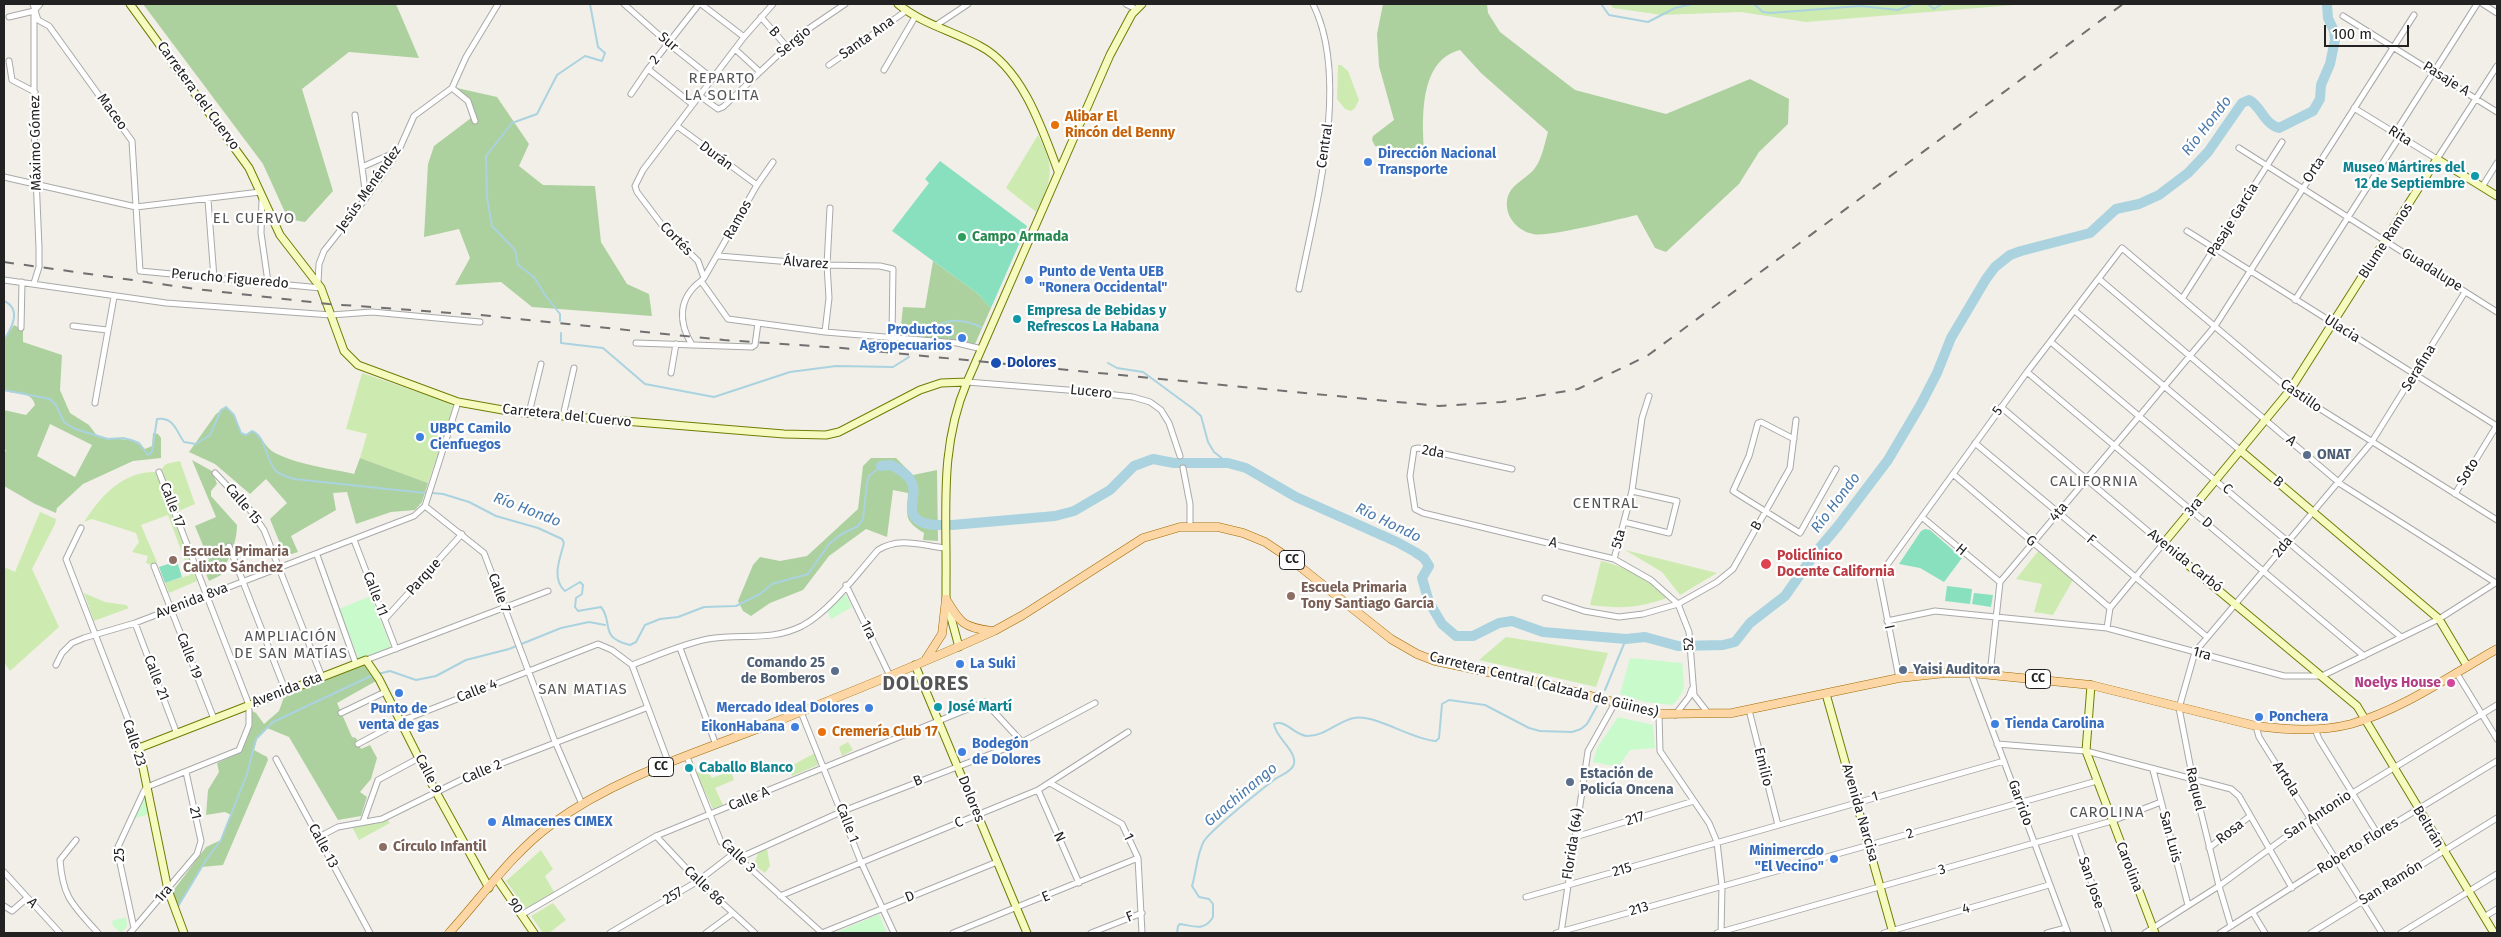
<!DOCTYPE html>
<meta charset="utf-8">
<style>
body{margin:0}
#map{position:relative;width:2501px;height:937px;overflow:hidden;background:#f2efe9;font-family:"Fira Sans",sans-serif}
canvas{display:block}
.frame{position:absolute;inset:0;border:5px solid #222;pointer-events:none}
.scale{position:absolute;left:2324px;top:25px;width:85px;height:22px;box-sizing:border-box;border:2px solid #222;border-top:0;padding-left:6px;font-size:15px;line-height:18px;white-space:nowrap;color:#222;-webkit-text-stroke:4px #fff;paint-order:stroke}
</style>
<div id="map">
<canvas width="2501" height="937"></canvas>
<div class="frame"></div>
<div class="scale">100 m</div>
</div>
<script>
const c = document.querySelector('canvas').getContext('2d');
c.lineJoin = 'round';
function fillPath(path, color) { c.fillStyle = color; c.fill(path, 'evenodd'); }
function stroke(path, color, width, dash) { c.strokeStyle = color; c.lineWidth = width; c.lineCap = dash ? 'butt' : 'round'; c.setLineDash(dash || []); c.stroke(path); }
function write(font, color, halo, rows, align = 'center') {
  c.font = font + ' "Fira Sans",sans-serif'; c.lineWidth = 4.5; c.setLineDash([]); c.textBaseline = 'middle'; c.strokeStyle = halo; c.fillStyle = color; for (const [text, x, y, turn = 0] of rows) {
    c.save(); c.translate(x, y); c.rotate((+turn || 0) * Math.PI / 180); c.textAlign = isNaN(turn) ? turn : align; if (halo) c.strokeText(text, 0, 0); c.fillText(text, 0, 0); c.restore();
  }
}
fillPath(new Path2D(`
 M1610,4H2027L1806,22L1741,12L1662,15L1613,8Z
 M1338,65H1341L1348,71L1359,100L1355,108L1351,111L1345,109L1337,99Z
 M1038,135C1056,168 1052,180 1036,212L1006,188Z
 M362,373L450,403L454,408L428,483L360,458L367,434L346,429Z
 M180,461L195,504L172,514L197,581L169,593L165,583L190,575L168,515L141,525L157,562L154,566L146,563L148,556L132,552L139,542L136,533L92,519L84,522C102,494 124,470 159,472L166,464Z
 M40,512L56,519L55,524L32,569L59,627L10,671L4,662V567L15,572Z
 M1625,550L1717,573L1680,595L1662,572Z
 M2039,550L2073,580L2053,615L2034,612L2042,584L2016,579Z
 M1601,561C1629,568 1646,578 1667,598C1638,608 1621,609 1590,605Z
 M84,593L105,602L126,605L129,608L94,621Z
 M1506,637L1608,653L1596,687L1479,660Z
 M848,742L853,750L842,756L839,747Z
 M815,753L818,765L792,776L789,767Z
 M707,770L712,778L731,771L734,780L715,788L723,805L713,809L696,773Z
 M388,820L390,823L359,840L352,827Z
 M767,849L770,866L765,873L754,865L758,853Z
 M541,850L553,869L545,876L554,892L526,909L506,881Z
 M553,903L566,920L549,933H543L531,916Z`), '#cdebb0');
fillPath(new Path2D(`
 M143,4H396L419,58L349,52L302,89L333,191L305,222L288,219L263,164Z
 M1383,4H1487L1488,13L1500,32L1575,90L1666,114L1750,79L1789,99L1788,124L1759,152L1739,184L1666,252L1655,248L1637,215C1618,219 1547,238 1533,234C1518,231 1505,217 1507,201C1509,184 1526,180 1535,168C1542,159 1545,142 1548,132L1481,73L1460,50C1420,60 1422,116 1424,149L1400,152L1375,146L1372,140L1373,136L1394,120L1379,66L1377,34Z
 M457,88L497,97L529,144L519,166L543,185L595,186L601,242L627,284L649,294L652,316L532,307L501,282L455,285L470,258L459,229L424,237L428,164L434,146L475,115Z
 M933,261L977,293L991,308L975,344L900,334L903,307L925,308Z
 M14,325L23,330V342L62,355L60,390L70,413L89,425L98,437C115,441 131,435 145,449L152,446L153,433L158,434L161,438V458L133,461L83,484L57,508L56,513L35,504L4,486V454L6,450L4,449V410L26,415L35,405C31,389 14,396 4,390V340ZM50,424L92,445L75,477L37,456Z
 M226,407L234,415L241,433L246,435L252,431C262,435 265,448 275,453C298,465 329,468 354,474L360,458L428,483L422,502L415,510L391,512L356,524L347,492L333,493L336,510L291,536L298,552L285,556L270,519L287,503L266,479L250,494L215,464L189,452L216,414Z
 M871,458H896L913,475L937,470L938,541L923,540L924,533C903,520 907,516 908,493L893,490L887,537L866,529L829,556L803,590L770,603L751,616L743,611L738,601L753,565L760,557L780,561L807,556L858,509L863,466Z
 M192,460L212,471L217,484L211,491V496L237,525C237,538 233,550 227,562L220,564L221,575L209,581L204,569L209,567L207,562L209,560L195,526L216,517Z
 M365,663L376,681L337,703L352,737L356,738L361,749L370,745L377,758L371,779L360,792L367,797L361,816L338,820L289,737L267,728L257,739L254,750L267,757L268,760L223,865L202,867L178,907L173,891L206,847L221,840L231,815L225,812L206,815L208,790L219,772L217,763L241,752L252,725V711L256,713L264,724L279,711L285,694Z`), '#add19e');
fillPath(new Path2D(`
 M843,595H846L852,607L831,619L827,610Z
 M371,596L391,647L359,660L339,609Z
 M1630,658L1682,663C1684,683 1688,691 1672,705L1645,702L1620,694Z
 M1618,717L1653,725L1655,748L1630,750L1618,767L1593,762L1597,748Z
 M144,796L149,814L133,819Z
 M879,914L887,933H834L873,917Z
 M126,917L127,926L121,933L113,926L112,921Z`), '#c8facc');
fillPath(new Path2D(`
 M940,161L1027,226L991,308L977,293L892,231L929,183L925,179Z
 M1925,529L1930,530L1962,558L1944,582L1920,568L1899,564L1921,531Z
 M177,561L182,577L165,583L159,567Z
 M1947,586L1972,589L1970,604L1945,601Z
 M1974,593L1993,595L1991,607L1972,604Z`), '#88e0be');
stroke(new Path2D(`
 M1601,4L1609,15L1648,22L1675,8L1692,4
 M1754,4L1763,12L1771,13L1860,6L1898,10L1913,4
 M1928,4L1934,9L1942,4
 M2021,4H2036
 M4,301C22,309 12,328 4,340
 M560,321V314L545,295L534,277L518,265L515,250L492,226L487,197L486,156L512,123L537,114L557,75L585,56L602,61L605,53L598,47L590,4
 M561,333V343L603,348L645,384L714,397L790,372L836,366L893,367L909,357
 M922,334C943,320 956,316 981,327
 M914,351L916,346
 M1108,363L1117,368L1143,372L1192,408L1201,416L1208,442L1214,452L1228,463
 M4,390L50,399L56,405L64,422L75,429L108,439L123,438L131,440L139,443L148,455L152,452L157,419C174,416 177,433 184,442L196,444L210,435L221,410L226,407L234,415L241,433L246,435L252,431C267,437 265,460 276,471C280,475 288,477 294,479L425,493
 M432,493L443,494L469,502L496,516L538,528L562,539L564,543C560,558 551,579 565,591L580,582L583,585L582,594L576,598L575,607L578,611L601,607C614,623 598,637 630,645L636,642L645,625L660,619L678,617L704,607L736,606L760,594L772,584L808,574L829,544L840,535L858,526L863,519L867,483L869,476L881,466
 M378,674L390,671L416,680L436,676L466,660L509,649L561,628L589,622L605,625
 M1605,690L1626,639
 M177,908L206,860L221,840L247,774L256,739L273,722L373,675
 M1177,933L1178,926L1180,924C1194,926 1204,932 1213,917V904L1209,899L1199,897L1192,886C1196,873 1197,853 1204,841C1211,830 1262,789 1274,780C1280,775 1292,772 1294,764C1297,751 1275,737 1274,724C1287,719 1294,736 1308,736C1325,736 1338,721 1354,718C1376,714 1412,740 1436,741L1439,738L1442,704L1449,700L1485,705L1529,728L1540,731L1572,732L1581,729L1587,724L1597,706`), '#aad3df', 2);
stroke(new Path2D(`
 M881,466L891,465C899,469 911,476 913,486C915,495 911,502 912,510C914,524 930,525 941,525
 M952,525L1055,516L1074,511L1110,490L1134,466L1153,459L1174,463H1228L1246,468L1296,497L1397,542L1415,552L1424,558L1429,566L1422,578L1429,602L1442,624L1456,636H1473L1499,623L1512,621L1543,632L1626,639L1645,637L1678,646L1723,645L1735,642L1750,623L1785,596L1816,552L1838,526L1888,460L1921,404L1937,373L1951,338L1986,279L1995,267L2010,255L2021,251L2090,233L2116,209L2139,204L2159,195L2188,173L2208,152L2242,103L2249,100C2261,106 2264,124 2279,128L2313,111L2320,99L2321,85L2330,64L2335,40L2334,31L2328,18L2327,4`), '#aad3df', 10);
const street = new Path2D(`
 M33,4L38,20L49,26L132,141L140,271L321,288
 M624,4L669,44L713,79
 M701,4L744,37
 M773,4L744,37L643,170L635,186L637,192L665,229L698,261L704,278L701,281L728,319L825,332L957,343L982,349
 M1126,4L1136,9
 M2483,4L2497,13
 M2343,16L2497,112
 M9,17L34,11
 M761,17L787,47
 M935,26L968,4
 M735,49L760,72
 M9,61L12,80L35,92
 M829,65L906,11
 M648,69L692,104
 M884,70L915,17
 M452,88L468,101L475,121
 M631,94L648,69L699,4
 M700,96L718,109L723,107L798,36L845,4
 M2354,108L2437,159L2497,66
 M355,115L366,197
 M677,126L757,185
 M2395,133L2477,4
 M2239,148L2497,312
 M362,167L396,152
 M4,177L136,207L260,192
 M2482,187L2497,163
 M262,198L261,233L268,282
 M208,200L214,278
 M2187,231L2497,426
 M719,256L827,265L880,266L893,269L892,336
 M704,278L757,185L773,162
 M2099,279L2342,485L2496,583
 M4,280L166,303L331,315L372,312L480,322
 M34,283L39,267V248L34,129V11L40,4
 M318,283L319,264L324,251L366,198L398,152L414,116L452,88L466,57L498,4
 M1299,289C1315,208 1351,80 1313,4
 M2182,299L2282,142
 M2295,300L2400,136
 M2075,311L2241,451
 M73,326L107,330
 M21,328L22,282
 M825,332L829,298L827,265L830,208
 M2051,342L2401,637
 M636,343L752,347L755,345L758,323
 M692,345C678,322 678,298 701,281
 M2027,372L2364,656
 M671,373L676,344
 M967,382L1080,391L1133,397L1150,402L1161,410L1169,423L1180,456
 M95,403L114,297
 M2001,407L2163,544L2110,608L2107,628
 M529,413L541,364
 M563,416L574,368
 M1794,439L1761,422L1758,423L1749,456L1733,491L1800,533L1836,469
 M1975,443L2207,637
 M1183,468L1190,504V526
 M1512,469L1418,448L1414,449L1410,476L1415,509L1423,513L1614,559L1651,580L1678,604L1689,632L1694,695L1708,713
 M215,473L250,510L264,530L322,677
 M1953,474L2110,608
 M2455,494L2497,425
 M425,506L484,553L554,739L582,804
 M425,506L458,402
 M1923,518L2000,582
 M1624,522L1669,533L1677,501L1632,491
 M81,528L66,559L139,748
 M354,540L396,649
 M229,546L286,692
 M317,555L356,664
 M1614,559L1632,491L1642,418L1649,396
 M154,566L214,719
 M846,585L890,676
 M1545,598L1584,611L1619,617L1643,614L1678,604L1717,582L1733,569L1790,468L1796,420
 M385,619L462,534
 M1887,621L1935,611L2107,628L2284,676H2322L2439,619L2497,582
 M135,623L177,734
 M680,648L716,745
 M366,660L548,591
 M56,665L62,653L72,643L84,638L135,623L414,516L425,506
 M632,665C656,656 682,644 708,639C742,633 770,642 802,626C830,611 857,574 878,550C900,536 923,546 946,548
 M632,665L669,764
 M2456,672L2497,739
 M1971,673L2068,933
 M1990,674L2000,582L2215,326L2414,15
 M1899,678L1879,576L2027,372L2122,248L2290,390L2497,520
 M1749,710L1778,825
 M801,712L861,862L894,933
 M341,713L385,692
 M1659,714L1660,751L1709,823L1717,842L1722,886L1721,933
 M1675,715L1689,697L1692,689
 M2256,726L2259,737L2382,933
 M2315,729L2319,739L2377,833
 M358,744L401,721L598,644L612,650L632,665
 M1997,744L2086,751L2231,789L2239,796L2292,888
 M687,757L721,842L822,933
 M276,759L370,933
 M2153,770L2188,905
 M1050,783L1122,824L1138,858L1142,933
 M1038,790L1079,883
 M363,822L378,780L419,758
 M2074,832L2109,933
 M656,836L698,881L755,933
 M319,837L338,827L382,819L469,776L646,708
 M1575,837L1694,801
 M76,840L60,860C63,899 73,905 98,933
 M2209,848L2250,816
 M739,858L843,811L1022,742L1095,703
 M4,872L60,933
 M780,896L1038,790L1128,732
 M1526,897L2004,761
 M4,906L12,911L27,898
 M2253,913L2265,933
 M521,915L656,836L985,702L1022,742
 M2484,917L2497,909
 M2231,926L2219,886L2193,780L2179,708L2195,652L2371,443L2465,292
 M134,928L117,849L144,791L147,787L239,750L249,725V705L159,472
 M130,933L197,854L201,841L186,772
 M610,933L698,881L733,854
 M706,933L733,913
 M822,933L997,862
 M953,933L1138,858
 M1091,933L1142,913
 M1556,933L2097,781
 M1561,933L1588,751L1615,703
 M1717,933L2112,821L2161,802
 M1884,933L2049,885
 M2047,933L2066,928
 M2145,933L2219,886L2310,819L2497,705
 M2220,933L2336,859L2497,761
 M2311,933L2497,818
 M2401,933L2497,874`);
const secondary = new Path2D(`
 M130,4L249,168L280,235L321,288L344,351L358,365L458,402L514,412L784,434L826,435L839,432L920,390L941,383L967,382
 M898,4C922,24 953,31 980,46C1022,68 1042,128 1058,171
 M2241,451L2439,619L2467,666
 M959,647L946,599V581C947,511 939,448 967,382L1110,55L1132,14L1142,4
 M915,665L1027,933
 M2091,685L2086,751L2155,933
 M1826,694L1893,933
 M497,879L534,933
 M184,933L168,890L139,748L366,660L379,679L436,792L489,888
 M2494,933L2357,706L2163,544L2290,390L2437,159L2497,196`);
const primary = new Path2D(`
 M946,599C961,624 963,627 992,631
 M926,659L942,634L946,599
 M449,933C482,897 512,853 552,824C614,779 687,756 757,729C837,698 916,666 994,631L1023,615L1143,538L1180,527H1218L1243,533L1265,542L1289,558L1391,639L1417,654L1435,661L1550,685L1659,714L1732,713L1899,678L1946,673H1971L2091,685L2256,726C2288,730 2320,732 2351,724C2403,709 2451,675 2497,649`);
stroke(street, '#a9a9a9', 7);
stroke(secondary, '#707d05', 9);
stroke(primary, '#a06b00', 9);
stroke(street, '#fff', 5);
stroke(secondary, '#f7fabf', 7);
stroke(primary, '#fcd6a4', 8);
stroke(new Path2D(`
 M4,262L196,289L329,304L480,315L724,340L842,348L1439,406L1502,402L1578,389L1647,356L2123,4`), '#707070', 2, [10, 10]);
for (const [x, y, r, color] of [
 [1055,125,5,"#e8710a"],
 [1368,162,5,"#3f7fe0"],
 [2475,176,5,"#0f9aa8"],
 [962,237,5,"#2e9e5b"],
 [1029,280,5,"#3f7fe0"],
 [1017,319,5,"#0f9aa8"],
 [962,338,5,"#3f7fe0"],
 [996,363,6,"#1a4fb4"],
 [420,437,5,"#3f7fe0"],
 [2307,455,5,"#5c6f8a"],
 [173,560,5,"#8d6e63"],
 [1766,564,6,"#e0444e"],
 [1291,596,5,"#8d6e63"],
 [960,664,5,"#3f7fe0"],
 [1903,670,5,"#5c6f8a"],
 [835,671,5,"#5c6f8a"],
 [2451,683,5,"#d1479c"],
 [399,693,5,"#3f7fe0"],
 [938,707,5,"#0f9aa8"],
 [869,708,5,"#3f7fe0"],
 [2259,717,5,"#3f7fe0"],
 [1995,724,5,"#3f7fe0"],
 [795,727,5,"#3f7fe0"],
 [822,732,5,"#e8710a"],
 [962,752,5,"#3f7fe0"],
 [689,768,5,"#0f9aa8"],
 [1570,782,5,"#5c6f8a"],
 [492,822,5,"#3f7fe0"],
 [383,847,5,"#8d6e63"],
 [1834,859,5,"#3f7fe0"]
]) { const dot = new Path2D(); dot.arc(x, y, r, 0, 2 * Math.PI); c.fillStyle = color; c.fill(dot); stroke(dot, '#fff', 2); }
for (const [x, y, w] of [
 [1292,560,25],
 [2038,679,25],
 [661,767,25]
]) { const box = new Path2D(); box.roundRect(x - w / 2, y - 9.5, w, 19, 4); c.fillStyle = '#fff'; c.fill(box); stroke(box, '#222', 1); }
write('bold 12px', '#222', null, [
 ["CC",1292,560],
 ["CC",2038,679],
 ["CC",661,767]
]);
write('14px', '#222', '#fff', [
 ["B",774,32,48],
 ["Santa Ana",867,38,-35],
 ["Sur",668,42,40],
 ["Sergio",794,42,-40],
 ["2",655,60,-50],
 ["Pasaje A",2446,79,32],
 ["Carretera del Cuervo",198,96,54],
 ["Maceo",112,112,54],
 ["Rita",2400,136,32],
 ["Máximo Gómez",36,143,-91],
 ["Central",1325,146,-82],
 ["Durán",716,156,37],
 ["Orta",2314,170,-57],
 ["Jesús Menéndez",369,189,-55],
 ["Ramos",738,220,-61],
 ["Pasaje García",2233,220,-58],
 ["Cortés",676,239,46],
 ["Blume Ramos",2386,241,-57],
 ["Álvarez",806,263,4],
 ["Guadalupe",2432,270,32],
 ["Perucho Figueredo",230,279,5],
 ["Ulacia",2342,329,32],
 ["Serafina",2419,368,-58],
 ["Lucero",1091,392,6],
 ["Castillo",2301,396,35],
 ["5",1998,411,-54],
 ["Carretera del Cuervo",567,416,6],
 ["A",2291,441,41],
 ["2da",1433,452,11],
 ["Soto",2468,472,-58],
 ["B",2278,482,40],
 ["C",2227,489,41],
 ["Calle 15",243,504,50],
 ["Calle 17",172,505,69],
 ["3ra",2194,507,-50],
 ["4ta",2059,512,-50],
 ["D",2207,523,41],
 ["B",1757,526,-61],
 ["5ta",1619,539,-75],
 ["F",2091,540,40],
 ["G",2031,541,40],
 ["A",1553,543,14],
 ["2da",2283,547,-50],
 ["H",1961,550,40],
 ["Avenida Carbó",2185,561,39],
 ["Parque",424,577,-48],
 ["Calle 7",499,593,70],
 ["Calle 11",375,594,69],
 ["Avenida 8va",192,601,-21],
 ["I",1889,627,79],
 ["1ra",868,630,64],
 ["52",1689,644,-94],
 ["1ra",2202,654,15],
 ["Calle 19",189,656,69],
 ["Calle 21",156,678,69],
 ["Carretera Central (Calzada de Güines)",1544,685,14],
 ["Avenida 6ta",287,690,-21],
 ["Calle 4",477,691,-21],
 ["Calle 23",134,743,72],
 ["Emilio",1763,767,76],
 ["Calle 2",482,772,-23],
 ["Calle 9",428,774,63],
 ["Artola",2286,779,58],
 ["B",918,781,-22],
 ["Raquel",2195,789,77],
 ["1",1875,797,-16],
 ["Calle A",749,799,-22],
 ["Dolores",971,799,68],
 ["Garrido",2020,803,70],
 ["21",195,813,78],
 ["Avenida Narcisa",1860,813,74],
 ["San Antonio",2318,815,-33],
 ["217",1635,819,-17],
 ["Calle 1",847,823,69],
 ["C",959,823,-22],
 ["Beltrán",2428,827,59],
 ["Rosa",2230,832,-38],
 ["2",1910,834,-16],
 ["N",1059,837,66],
 ["1",1128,837,65],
 ["San Luis",2170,837,75],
 ["Florida (64)",1573,844,-81],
 ["Calle 13",323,846,62],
 ["Roberto Flores",2358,846,-32],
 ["25",120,855,-90],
 ["Calle 3",738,856,44],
 ["Carolina",2129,867,69],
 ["215",1622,870,-16],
 ["3",1942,870,-16],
 ["San Jose",2091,883,71],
 ["San Ramón",2391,883,-32],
 ["Calle 86",704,886,44],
 ["1ra",164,894,-49],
 ["257",673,896,-31],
 ["D",910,897,-22],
 ["E",1046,897,-22],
 ["A",32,903,47],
 ["90",515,906,55],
 ["213",1639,909,-16],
 ["4",1966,909,-16],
 ["F",1130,917,-22]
]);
write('bold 14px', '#c56008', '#fff', [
 ["Alibar El",1065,117],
 ["Rincón del Benny",1065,133],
 ["Cremería Club 17",832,732]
], 'left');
write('bold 14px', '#366cbe', '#fff', [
 ["Dirección Nacional",1378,154],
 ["Transporte",1378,170],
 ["Punto de Venta UEB",1039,272],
 ["\"Ronera Occidental\"",1039,288],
 ["Productos",952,330,"right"],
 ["Agropecuarios",952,346,"right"],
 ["UBPC Camilo",430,429],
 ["Cienfuegos",430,445],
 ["La Suki",970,664],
 ["Mercado Ideal Dolores",859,708,"right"],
 ["Punto de",399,709,"center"],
 ["venta de gas",399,725,"center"],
 ["Ponchera",2269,717],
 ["Tienda Carolina",2005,724],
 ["EikonHabana",785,727,"right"],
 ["Bodegón",972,744],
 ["de Dolores",972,760],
 ["Almacenes CIMEX",502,822],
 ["Minimercdo",1824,851,"right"],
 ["\"El Vecino\"",1824,867,"right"]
], 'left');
write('bold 14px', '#0d838f', '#fff', [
 ["Museo Mártires del",2465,168,"right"],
 ["12 de Septiembre",2465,184,"right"],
 ["Empresa de Bebidas y",1027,311],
 ["Refrescos La Habana",1027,327],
 ["José Martí",948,707],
 ["Caballo Blanco",699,768]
], 'left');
write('bold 14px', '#27864d', '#fff', [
 ["Campo Armada",972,237]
], 'left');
write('bold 14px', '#164399', '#fff', [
 ["Dolores",1007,363]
], 'left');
write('bold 14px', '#4e5e75', '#fff', [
 ["ONAT",2317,455],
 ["Comando 25",825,663,"right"],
 ["de Bomberos",825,679,"right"],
 ["Yaisi Auditora",1913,670],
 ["Estación de",1580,774],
 ["Policía Oncena",1580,790]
], 'left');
write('bold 14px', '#785e54', '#fff', [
 ["Escuela Primaria",183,552],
 ["Calixto Sánchez",183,568],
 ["Escuela Primaria",1301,588],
 ["Tony Santiago García",1301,604],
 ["Círculo Infantil",393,847]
], 'left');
write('bold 14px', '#be3a42', '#fff', [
 ["Policlínico",1777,556],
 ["Docente California",1777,572]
], 'left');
write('bold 14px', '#b23c85', '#fff', [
 ["Noelys House",2441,683]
], 'right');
c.letterSpacing = '1px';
write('15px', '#555', '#fff', [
 ["REPARTO",722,79],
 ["LA SOLITA",722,96],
 ["EL CUERVO",254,219],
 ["CALIFORNIA",2094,482],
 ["CENTRAL",1606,504],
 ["AMPLIACIÓN",291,637],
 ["DE SAN MATÍAS",291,654],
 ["SAN MATIAS",583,690],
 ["CAROLINA",2107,813]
]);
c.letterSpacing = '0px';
write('italic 15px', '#4a7aab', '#fff', [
 ["Río Hondo",2207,126,-52],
 ["Río Hondo",1836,503,-53],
 ["Río Hondo",527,510,21],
 ["Río Hondo",1388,523,26],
 ["Guachinango",1241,795,-40]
]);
c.letterSpacing = '1px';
write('bold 19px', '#555', '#fff', [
 ["DOLORES",926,685]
]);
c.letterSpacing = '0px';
</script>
